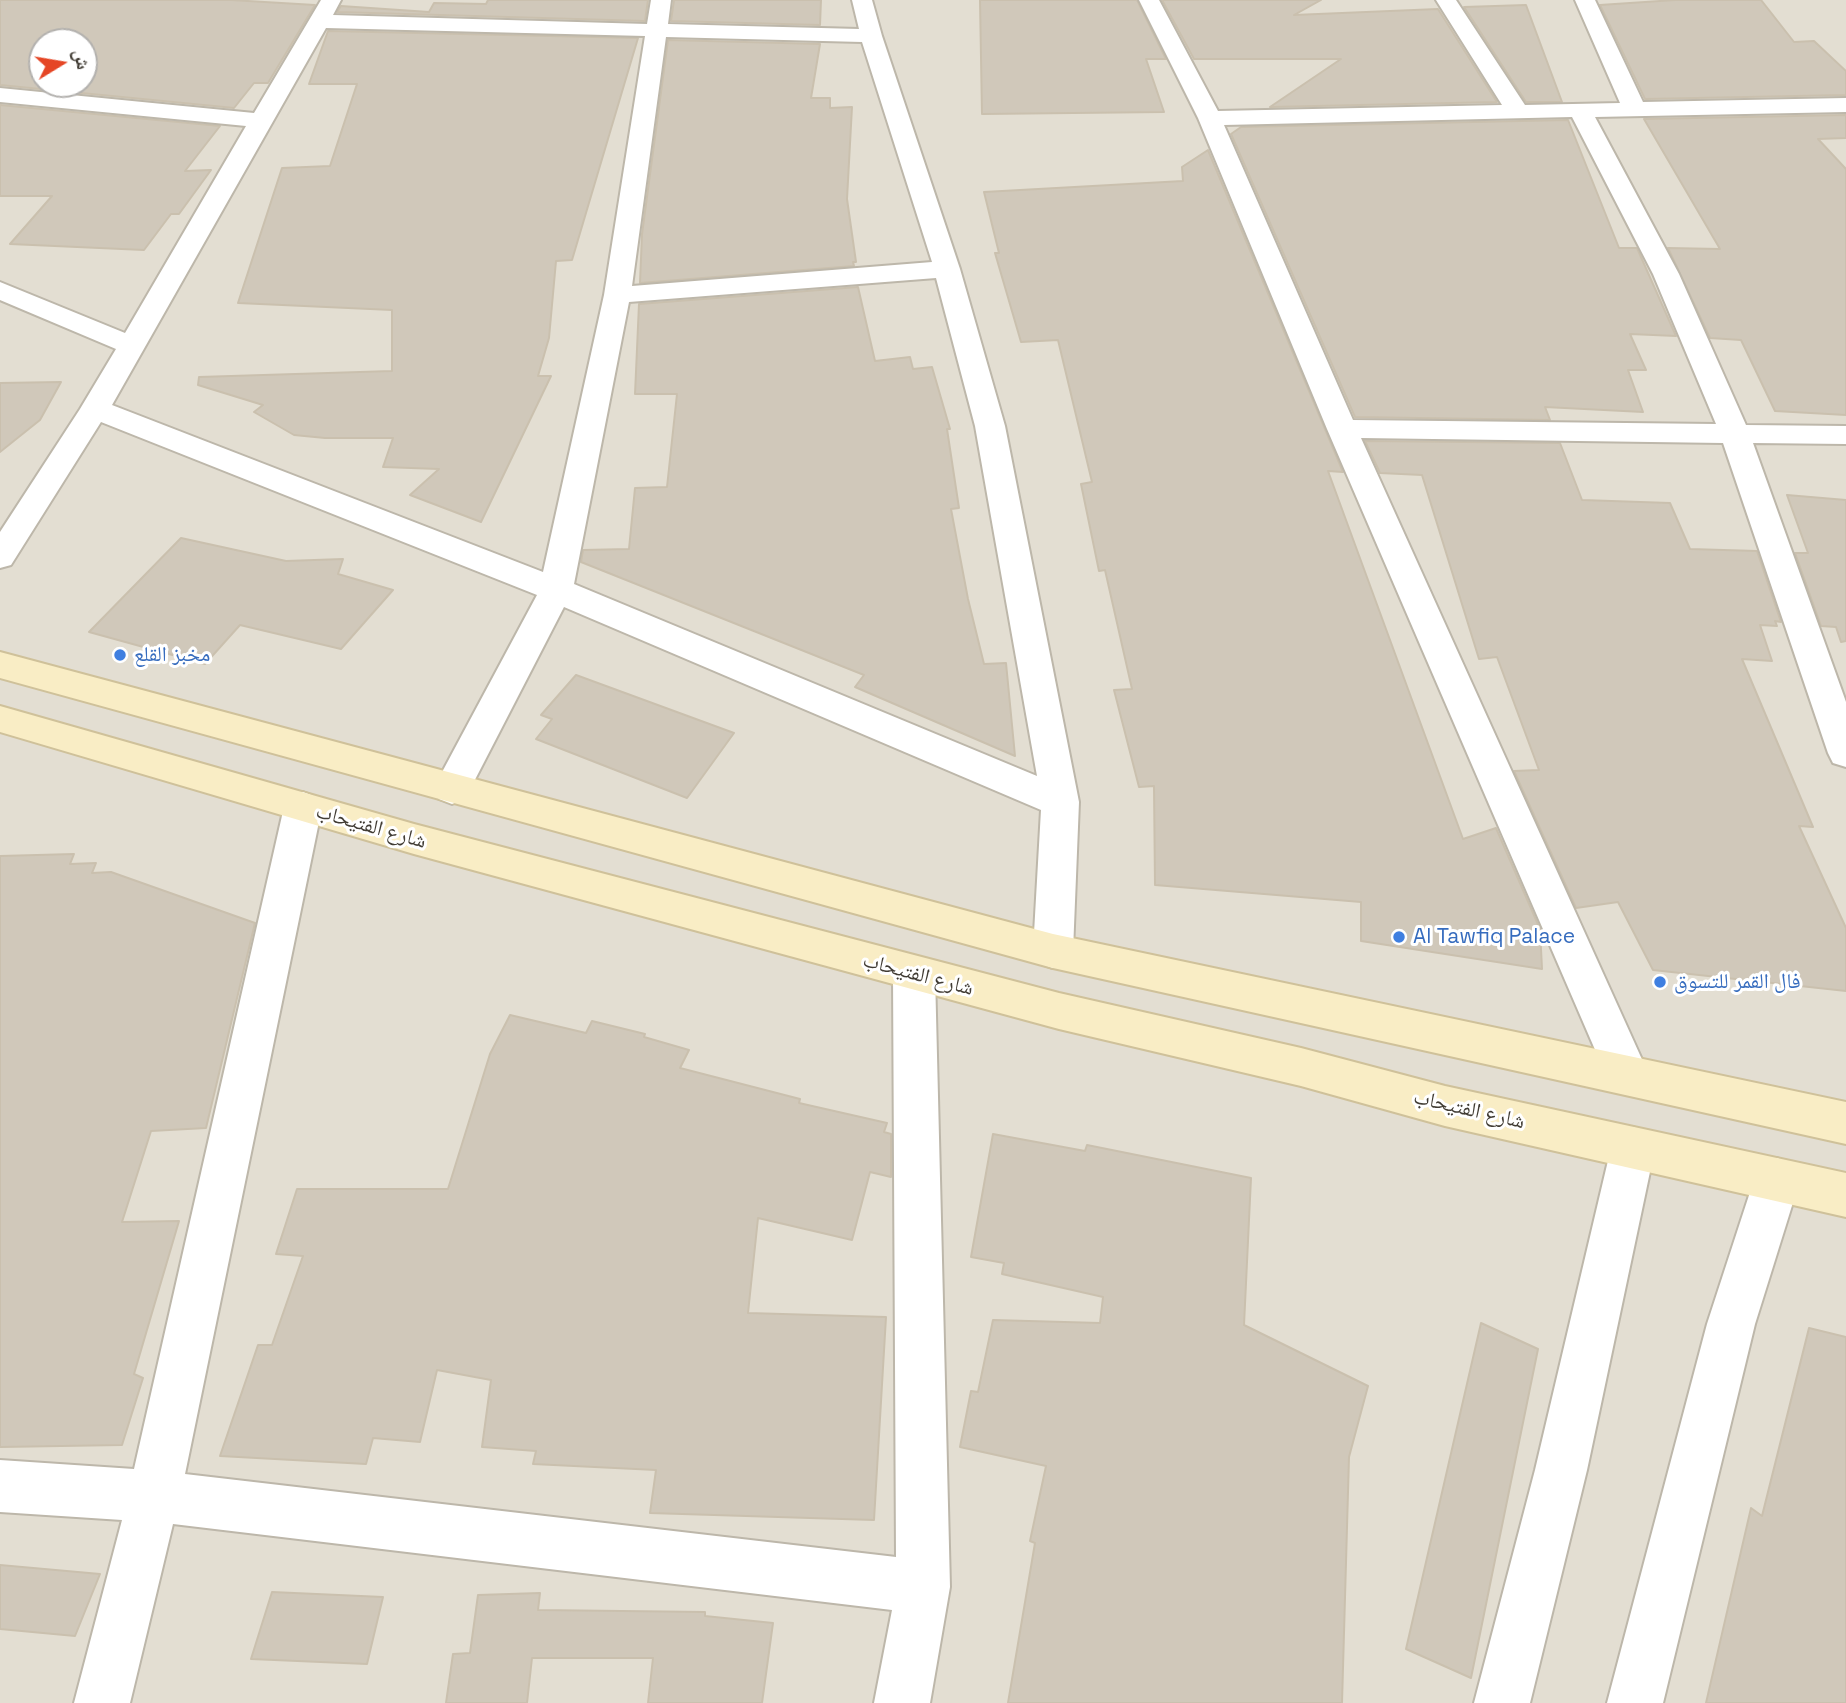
<!DOCTYPE html>
<meta charset="utf-8">
<style>
body{margin:0}
#map{position:relative;width:1846px;height:1703px;overflow:hidden;background:#f0ece4;font-family:"Space Grotesk","Noto Naskh Arabic",sans-serif}
canvas{display:block}
.north{position:absolute;left:28px;top:28px;width:70px;height:70px;box-sizing:border-box;background:#fff;border:2px solid #b3b1ae;border-radius:50%;rotate:79deg;font-size:19px;font-weight:700;line-height:28px;text-align:center;color:#413c34}
.north::after{content:'';display:block;margin:auto;width:24px;height:32px;background:#e54625;clip-path:polygon(50% 0,100% 100%,50% 72%,0 100%)}
</style>
<div id="map">
<canvas width="1846" height="1703"></canvas>
<div class="north">ش</div>
</div>
<script>
const c = document.querySelector('canvas').getContext('2d');
c.lineJoin = 'round';
function fillPath(path, color) { c.fillStyle = color; c.fill(path, 'evenodd'); }
function stroke(path, color, width, dash) { c.strokeStyle = color; c.lineWidth = width; c.lineCap = dash ? 'butt' : 'round'; c.setLineDash(dash || []); c.stroke(path); }
function write(font, color, halo, rows, align = 'center') {
  c.font = font + ' "Space Grotesk","Noto Naskh Arabic",sans-serif'; c.lineWidth = 6; c.setLineDash([]); c.textBaseline = 'middle'; c.strokeStyle = halo; c.fillStyle = color; for (const [text, x, y, turn = 0] of rows) {
    c.save(); c.translate(x, y); c.rotate((+turn || 0) * Math.PI / 180); c.textAlign = isNaN(turn) ? turn : align; if (halo) c.strokeText(text, 0, 0); c.fillText(text, 0, 0); c.restore();
  }
}
fillPath(new Path2D(`
 M0,0H1846V1703H0ZM42,42H84V84H42Z`), '#e3ded2');
const building = new Path2D(`
 M0,0H231L315,5L268,83H254L234,108L0,85ZM42,42H84V84H42Z
 M488,0H648L645,21L337,12L341,6L429,12L434,3L486,4Z
 M674,0H821L820,25L671,21Z
 M980,0H1137L1166,59H1146L1164,112L982,114Z
 M1162,0H1321L1294,15L1438,9L1497,102L1270,107L1341,59H1194Z
 M1675,0H1761L1794,42L1814,41L1846,71V95L1645,99L1600,5Z
 M1526,5L1562,102H1526L1464,7Z
 M328,31L638,38L572,260L556,261L549,338L538,376H551L481,522L410,495L439,469L383,467L393,438H325L294,435L254,412L263,405L198,385L199,377L392,371V310L238,303L282,168L330,166L357,84H309Z
 M668,40L820,44L811,98H830V108L852,107L847,199L856,262H853L854,266L640,283L642,234Z
 M0,105L220,126L185,171L211,170L179,214H171L144,250L10,244L52,196H0Z
 M1846,115V138L1818,139L1846,169V415L1775,411L1741,340L1710,338L1668,248L1720,249L1644,119Z
 M1568,120L1619,248H1637L1676,336L1630,334L1646,370H1628L1643,412L1545,407L1550,420L1355,417L1231,134L1241,127Z
 M1208,150L1343,472L1328,471L1463,839L1496,828L1540,929L1542,969L1361,941V902L1155,885L1154,786L1139,787L1114,690L1132,689L1105,570L1099,571L1081,484L1092,482L1058,340L1021,342L995,253H999L984,192L1183,181L1182,167Z
 M858,287L875,361L910,357L913,369L932,367L950,429H947L959,508L951,509L968,599L984,664L1006,663L1015,756L855,687L864,675L581,562L583,550L629,549L635,488L667,487L677,394H635L639,304Z
 M61,382L40,420L0,452V383Z
 M1365,441L1560,443L1582,500L1670,503L1690,549L1757,551L1781,622L1775,621L1777,626L1760,625L1772,661L1742,659L1813,827L1799,826L1846,928V991L1653,970L1618,902L1576,908L1514,771L1539,770L1497,657L1479,659L1422,475L1380,473Z
 M1787,495L1846,500V641L1841,642L1836,627L1821,626L1795,553H1808Z
 M181,538L286,561L343,559L338,574L393,590L341,649L240,625L205,664L89,632Z
 M576,675L734,733L687,798L536,739L552,719L541,715Z
 M74,854L70,864L96,863L92,873L111,872L255,923L206,1128L151,1131L122,1222L179,1221L134,1374L143,1378L122,1445L0,1447V856Z
 M510,1015L586,1033L592,1021L645,1034L644,1037L689,1050L680,1068L800,1099L799,1103L887,1123L884,1132L891,1134V1177L870,1172L852,1240L758,1218L748,1313L886,1317L874,1520L650,1513L656,1470L533,1464L536,1451L482,1447L491,1380L437,1370L420,1442L373,1438L366,1464L220,1456L258,1345H272L303,1256L276,1254L297,1189H448L490,1054Z
 M993,1134L1085,1151L1087,1145L1251,1178L1244,1325L1368,1386L1349,1457L1342,1703H1008L1035,1543L1030,1541L1046,1466L960,1447L971,1391L978,1392L993,1320L1100,1323L1103,1297L1002,1274L1004,1263L971,1257Z
 M1481,1323L1538,1349L1471,1678L1406,1649Z
 M1809,1328L1846,1337V1703H1706L1751,1508L1762,1516Z
 M0,1565L100,1574L75,1636L0,1629Z
 M272,1592L383,1597L367,1664L251,1659Z
 M540,1593L538,1610L705,1612V1616L773,1623L762,1703H648L653,1658H532L527,1703H446L453,1654L470,1653L478,1595Z`);
fillPath(building, '#d0c8ba');
stroke(building, '#cac0ae', 2);
const street = new Path2D(`
 M321,0H341L333,15L647,24L651,0H671L668,24L859,29L852,0H872L882,36L960,269L1005,426L1079,802L1073,951L1067,963L1053,968L1039,963L1033,951L1041,810L564,607L465,799L452,804L439,799L433,789L537,595L101,422L11,565L0,568V532L80,409L116,349L0,300V282L125,333L246,126L0,102V88L254,113ZM326,28L645,36L604,295L543,572L112,405ZM666,37L862,42L932,262L632,286ZM936,278L975,426L1037,776L574,584L629,302Z
 M1139,0H1159L1218,111L1502,105L1436,0H1456L1525,105L1620,103L1575,0H1595L1643,102L1846,98V112L1595,117L1679,274L1746,425L1846,426V444L1753,443L1846,702V767L1833,763L1828,753L1723,443L1361,438L1649,1075L1642,1089L1627,1095L1612,1089L1327,429L1198,118ZM1572,117L1653,274L1716,424L1353,420L1224,125Z
 M303,792L316,797L322,807L185,1474L896,1557L893,974L899,961L914,956L929,961L935,974L950,1587L930,1703H874L892,1610L173,1524L130,1703H74L122,1520L0,1512V1460L134,1469L284,807L290,797Z
 M1633,1127L1649,1133L1655,1148L1587,1470L1530,1703H1474L1535,1470L1611,1148L1617,1133Z
 M1777,1158L1793,1165L1800,1180L1755,1324L1663,1703H1607L1707,1324L1754,1180L1761,1165Z`);
const secondary = new Path2D(`
 M0,652L1053,934L1846,1102V1144L1053,968L0,678Z
 M0,706L414,824L1059,993L1301,1048L1445,1086L1846,1173V1217L1445,1126L1301,1086L1059,1029L414,854L0,732Z`);
stroke(street, '#bdb7aa', 4);
stroke(secondary, '#cfc19a', 4);
fillPath(street, '#fff');
fillPath(secondary, '#f9edc5');
for (const [x, y, r, color] of [
 [120,655,7,"#3f7fe0"],
 [1399,937,7,"#3f7fe0"],
 [1660,982,7,"#3f7fe0"]
]) { const dot = new Path2D(); dot.arc(x, y, r, 0, 2 * Math.PI); c.fillStyle = color; c.fill(dot); stroke(dot, '#fff', 2.5); }
write('21px', '#366cbe', '#fff', [
 ["مخبز القلع",134,655],
 ["Al Tawfiq Palace",1413,937],
 ["فال القمر للتسوق",1674,982]
], 'left');
write('21px', '#413c34', '#fff', [
 ["شارع الفتيحاب",371,827,16],
 ["شارع الفتيحاب",918,975,15],
 ["شارع الفتيحاب",1469,1110,13]
]);
</script>
